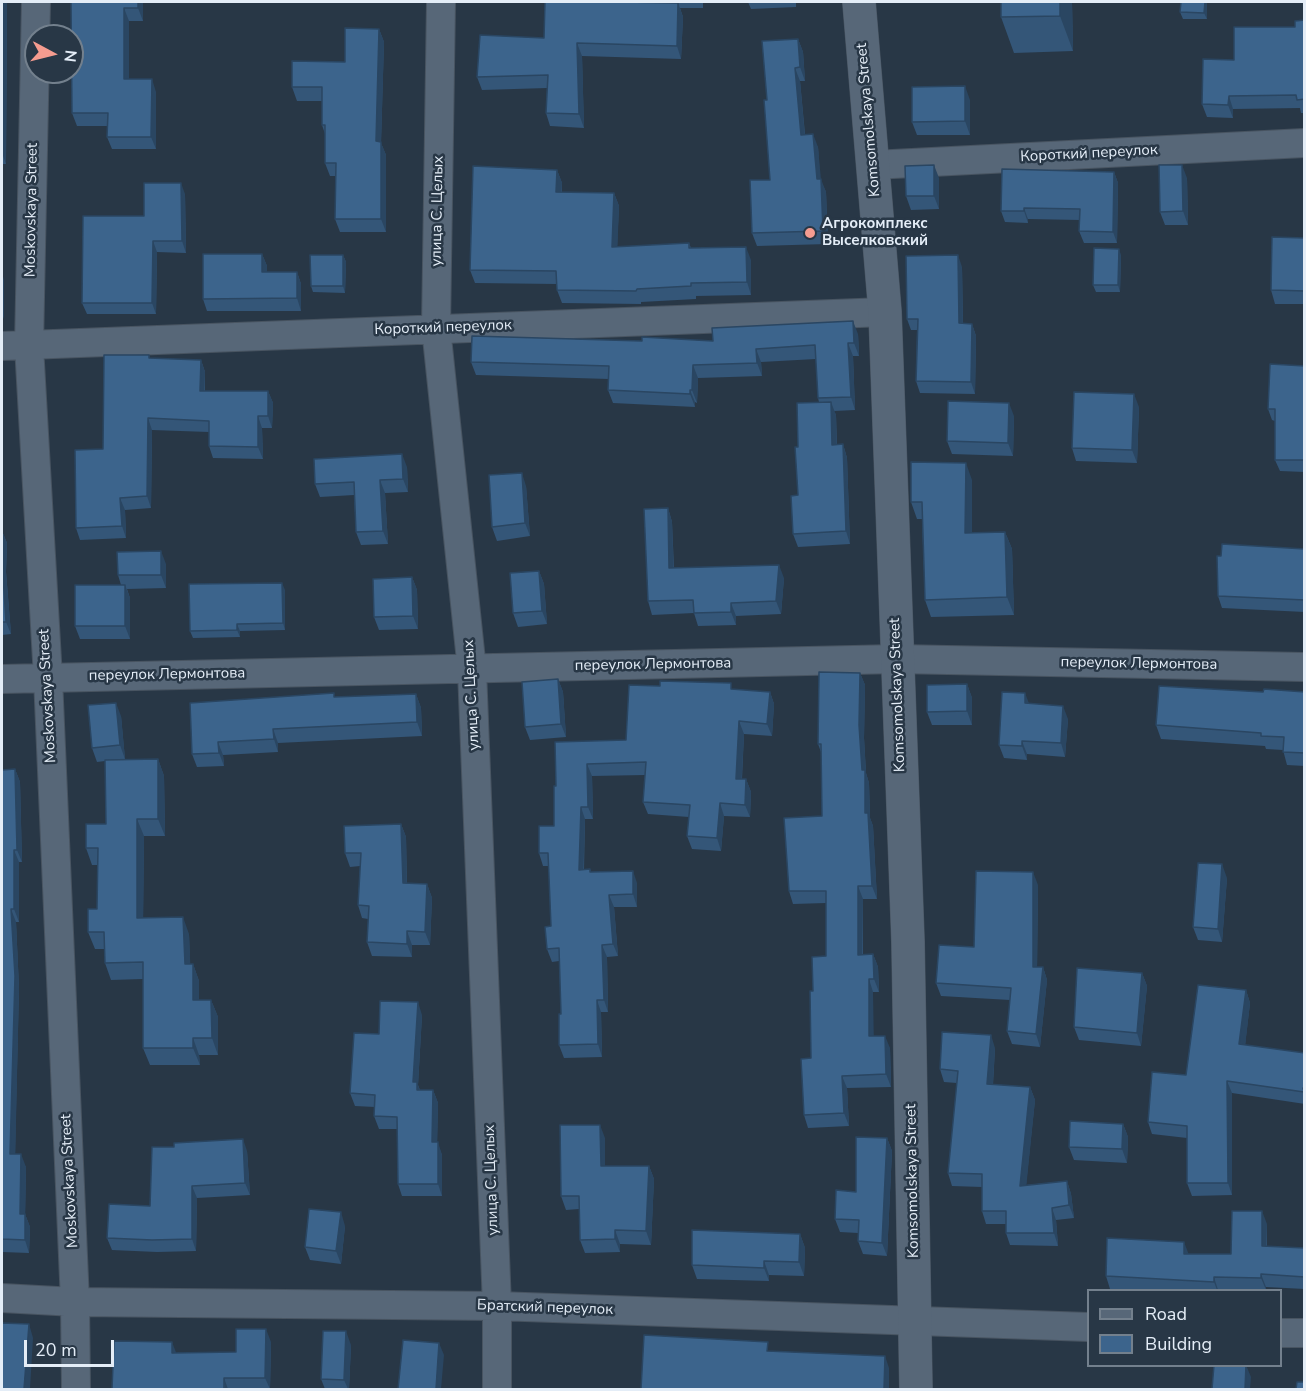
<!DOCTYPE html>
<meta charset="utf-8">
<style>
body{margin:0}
#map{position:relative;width:1306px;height:1391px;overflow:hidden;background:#283746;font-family:"Nunito Sans",sans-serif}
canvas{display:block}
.frame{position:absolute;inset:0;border:3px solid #e4edf7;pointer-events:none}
.legend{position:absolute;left:1087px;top:1289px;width:195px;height:78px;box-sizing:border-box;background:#283746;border:2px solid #73808d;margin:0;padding:8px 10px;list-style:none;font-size:18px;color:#e4edf7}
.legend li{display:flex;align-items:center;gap:12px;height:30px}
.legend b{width:30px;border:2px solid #73808d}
.north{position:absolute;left:24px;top:24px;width:60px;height:60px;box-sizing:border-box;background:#283746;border:2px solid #73808d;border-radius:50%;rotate:97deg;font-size:16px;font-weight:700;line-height:24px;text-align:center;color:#e4edf7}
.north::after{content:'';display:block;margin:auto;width:21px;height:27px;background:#f59c90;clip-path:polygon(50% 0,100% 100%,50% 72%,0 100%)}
.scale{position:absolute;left:24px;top:1340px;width:90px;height:27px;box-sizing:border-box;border:3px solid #e4edf7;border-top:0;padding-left:8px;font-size:18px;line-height:21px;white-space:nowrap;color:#e4edf7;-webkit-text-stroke:4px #283746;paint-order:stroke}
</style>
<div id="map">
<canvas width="1306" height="1391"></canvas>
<div class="frame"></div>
<ul class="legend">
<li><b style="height:8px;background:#576778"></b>Road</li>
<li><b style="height:16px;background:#3c648c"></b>Building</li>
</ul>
<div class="north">N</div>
<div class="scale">20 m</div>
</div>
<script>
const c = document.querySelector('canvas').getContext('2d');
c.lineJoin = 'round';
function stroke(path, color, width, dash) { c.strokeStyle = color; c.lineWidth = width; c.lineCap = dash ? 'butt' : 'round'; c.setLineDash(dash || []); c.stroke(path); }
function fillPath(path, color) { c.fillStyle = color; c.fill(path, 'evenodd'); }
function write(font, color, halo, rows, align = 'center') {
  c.font = font + ' "Nunito Sans",sans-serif'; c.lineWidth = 5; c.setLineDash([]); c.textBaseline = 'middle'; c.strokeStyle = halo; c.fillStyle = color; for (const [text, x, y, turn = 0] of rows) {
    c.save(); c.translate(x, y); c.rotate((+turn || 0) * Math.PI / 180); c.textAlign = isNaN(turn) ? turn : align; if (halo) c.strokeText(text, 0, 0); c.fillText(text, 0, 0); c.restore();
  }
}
const minor = new Path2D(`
 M36,2L29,346L48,678L75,1302L76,1390
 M441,2L436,328L472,670L497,1306V1390
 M873,165L1304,143
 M2,346L885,312
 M2,679L897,659L1304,667
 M2,1298L75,1302L497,1306L1088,1327
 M1280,1333H1304`);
const secondary = new Path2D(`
 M859,2L885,312L908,942L916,1390`);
stroke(minor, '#485461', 30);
stroke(secondary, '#485461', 34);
stroke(minor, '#576778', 28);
stroke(secondary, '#576778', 33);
fillPath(new Path2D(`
 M2,2H7L6,164H2Z
 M71,2H143V21H129V79L156,92V149H112L107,137V126H77L72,113Z
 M677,2H703V8H680L683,17L681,59L582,56L584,128L550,126L546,113L547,88L482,90L477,77L544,38L678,3Z
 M748,2H796V7L751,9Z
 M1001,2H1072L1073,51L1014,53L1001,17Z
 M1181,2H1207V19H1183L1180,12Z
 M1305,20V113H1301L1300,108L1233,109V118L1207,117L1202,104L1234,60L1295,27Z
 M379,29L384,42L381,143L386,155V232H340L335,219L336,176H330L325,163V134L322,125V101H297L292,87L345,62Z
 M798,39L803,52L805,81H800L805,134L818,147L820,179L826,192L828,244L757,246L752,233L770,180L767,100Z
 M970,100V135H917L912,122Z
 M557,170L562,183V192L614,193L619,206L617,247L689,243L691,248L751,260V295L696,296V299L641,302V304L562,303L557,290V284L475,283L470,270Z
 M1114,172L1118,183L1117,243H1084L1079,231L1080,220L1028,219V223L1005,222L1001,211Z
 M939,178V209L911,210L906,196Z
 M1187,178L1188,225H1165L1160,212Z
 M185,194L186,253L157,252L156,314H87L82,303L144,216Z
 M1305,238V304H1275L1271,290Z
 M262,254L267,266V272H297L301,284V311H207L203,299Z
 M343,255L346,262L345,293L313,292L311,286Z
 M1121,255L1120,292H1096L1093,285Z
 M962,267L963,323L972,324L976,336L975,394L920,393L916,381L917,330H911L907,319Z
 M858,334L859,356H853L855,410L834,411L836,415L837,445L843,444L847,458L850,544L798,547L793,534L798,495V447L819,402L818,398L816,359L761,362L762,376L698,378L697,403L695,402V407L613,403L608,390L609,379L476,375L471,362L642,341H713Z
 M149,355L150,358L201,360L205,372V391H268L273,403L272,428H262L263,459L213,458L209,446V432L152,430L151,508L125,510L126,538L80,540L76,528L103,449Z
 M1305,366V472L1280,471L1275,460V421L1272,420L1268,409Z
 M1139,407L1137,463L1076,461L1072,448Z
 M1014,416L1013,456L952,454L947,441Z
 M407,467L408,492L385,493L388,544L361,545L356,532L354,495L320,497L315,484Z
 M972,480V533L1005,532L1012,549L1014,615L931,617L925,600L922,519H917L911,502Z
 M526,486L530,536L497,541L492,527Z
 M668,508L672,522L674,568L784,578L781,614L736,616V625L698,626L694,613L652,615L648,601Z
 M2,531L7,543L6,572L11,634L2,635Z
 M1305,549V612L1222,608L1218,596Z
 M166,564V588L127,589L130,598V639H80L75,626L121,585L118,575Z
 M539,571L544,584L547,624L518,627L513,613Z
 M412,577L417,590L418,629L379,630L374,617Z
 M285,590V630L240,631V637L193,638L190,631Z
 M860,673L865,685L864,738L866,773L869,783L870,818L873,826L877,899H863V955L873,954L878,967L879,992H873V1036L890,1048L891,1087L847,1088L849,1126L808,1128L804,1115L811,1058L813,991L826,956V903L793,904L789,891L822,816L821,752L818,744Z
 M558,679L563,692L566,737L530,740L525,727Z
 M967,684L972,698V725H932L927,712Z
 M733,689L770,692L774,704L772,736L744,734L742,779H746L751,792L750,817L724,816L721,851L692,849L687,836L689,817L648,814L643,802L645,775L592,776L593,819H585L584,870L590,869L591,872L637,883V907H614L618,956L607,957L608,1012H601L602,1057L564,1058L559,1045L561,1014L559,961L552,962L547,949L551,926L549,866H543L539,853L554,826L556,786L555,742L626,740Z
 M1263,692H1305V766L1287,765L1283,750L1266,749L1265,746L1161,739L1156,725Z
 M416,694L421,708L422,736L278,743V752L223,755L224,766L197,767L192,754L190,703L335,697Z
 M1029,704L1068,719L1065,757L1027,754V760L1004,758L999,745Z
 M121,716L125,759L116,760L158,759L164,776L165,836H144L143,918L189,934L190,964H193L199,981V1000H211L218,1017V1055H199L200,1065H150L143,1048V979L111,980L105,963V949H95L88,932L97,909L98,865H92L86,848L106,824L105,761L97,762L92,748Z
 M15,769L20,782L22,862H19V922H16L19,988L15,1154L26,1167L25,1214L30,1227L29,1253L2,1252V770Z
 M401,824L406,837L407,883L427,884L432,898L430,945H412V957L372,956L367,942L368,919L362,918L358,905L360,866L350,867L345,853Z
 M1227,878L1222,942L1198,940L1193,927Z
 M1038,885L1037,967H1043L1047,980L1040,1047L1012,1044L1007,1031L1010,1000L941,996L936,983Z
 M1142,973L1147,986L1141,1046L1079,1040L1074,1027Z
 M1246,990L1250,1003L1245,1045L1305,1053V1104L1232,1093V1195L1192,1196L1187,1183V1138L1152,1134L1148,1122L1186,1075Z
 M422,1015L418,1085L420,1090H433L438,1103L437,1142L442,1155V1196H402L398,1184L397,1129H379L374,1116L375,1107L355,1106L350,1093L379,1034Z
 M995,1048L993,1085L1030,1087L1035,1100L1026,1185L1067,1181L1071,1194L1074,1218L1056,1220L1058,1246L1010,1245L1006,1233V1224H986L982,1211V1187L952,1186L948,1173L957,1083L944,1082L940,1069Z
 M1123,1124L1128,1137L1127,1163L1074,1160L1069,1147Z
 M605,1138V1166H649L654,1179L651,1245L620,1244V1252L585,1253L580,1240L579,1209L566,1210L561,1196Z
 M887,1138L892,1151L887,1256L863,1254L858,1241V1233L840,1232L835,1219L856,1192Z
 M247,1151L250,1195L197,1198L196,1251L157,1252L112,1250L107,1238L150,1206Z
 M1267,1224V1246L1305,1248V1289L1266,1287V1290H1140L1110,1289L1106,1276L1188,1254H1231Z
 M345,1226L341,1264L310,1260L305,1247Z
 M800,1234L805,1248L804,1276L769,1275V1281L697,1279L692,1265Z
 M271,1342L270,1389H112L176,1353L236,1352Z
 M351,1345L349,1389H325L321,1379Z`), '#345678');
fillPath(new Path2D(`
 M3,2H7L6,164L2,153Z
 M138,2H143V21L138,8Z
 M1060,2H1072L1073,51L1060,16Z
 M1205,2H1207V19L1204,13Z
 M678,3L683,17L681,59L677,46Z
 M124,8L129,21V92L124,79Z
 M379,29L384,42L381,143L386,155V232L381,219L376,141Z
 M798,39L803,52L805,81L800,67Z
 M577,43L582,56L584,128L579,114Z
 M795,68L800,81L806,148L801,135Z
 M152,79L156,92V149L151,137Z
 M965,86L970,100V135L965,121Z
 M1229,96L1233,109V118L1228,105Z
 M813,134L818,147L822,191L821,179L826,192L828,244L823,231L817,179Z
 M934,165L939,178V209L934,196Z
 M1182,165L1187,178L1188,225L1183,211Z
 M557,170L562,183L561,205L556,192Z
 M1114,172L1118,183L1117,243L1113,232Z
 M181,183L185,194L186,253L182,241Z
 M614,193L619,206L617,260L612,247Z
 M1024,208L1028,219V223L1024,211Z
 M153,241L157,252L156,314L152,303Z
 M746,247L751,260V295L747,282Z
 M1119,249L1121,255L1120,292L1118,285Z
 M262,254L267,266V284L262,272Z
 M343,255L346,262L345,293L343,286Z
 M958,255L962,267L963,335L959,323Z
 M297,272L301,284V311L297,298Z
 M2,273L4,280V319L2,314Z
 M853,321L858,334L859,356L854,343Z
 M972,324L976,336L975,394L971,382Z
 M848,343L853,356L855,410L851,397Z
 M756,349L761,362L762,376L757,363Z
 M201,360L205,372L204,403L200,391Z
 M693,365L698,378L697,403L692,390Z
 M690,390L695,402V407L690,394Z
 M268,391L273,403L272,428L268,416Z
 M1134,394L1139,407L1137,463L1132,450Z
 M831,402L836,415L837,458L832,445Z
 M1009,403L1014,416L1013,456L1008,443Z
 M258,416L262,428L263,459L258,447Z
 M148,418L152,430L151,508L147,496Z
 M843,444L847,458L850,544L846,531Z
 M402,454L407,467L408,492L403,479Z
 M966,463L972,480V550L965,533Z
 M522,473L526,486L530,536L525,523Z
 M380,480L385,493L388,544L383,531Z
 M120,498L125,510L126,538L122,526Z
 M668,508L672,522L674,581L669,568Z
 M2,531L7,543L6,572L11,634L6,622L2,560Z
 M1005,532L1012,549L1014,615L1007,597Z
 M161,551L166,564V588L161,575Z
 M779,565L784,578L781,614L776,601Z
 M539,571L544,584L547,624L542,611Z
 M412,577L417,590L418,629L413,616Z
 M282,583L285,590V630L283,623Z
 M125,585L130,598V639L125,626Z
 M731,603L736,616V625L731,612Z
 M237,624L240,631V637L237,630Z
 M860,673L865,685L864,738L866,773L869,783L870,818L873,826L877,899L872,886L862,770L859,725Z
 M558,679L563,692L566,737L561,724Z
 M967,684L972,698V725L967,711Z
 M770,692L774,704L772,736L767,724Z
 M1025,693L1030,706L1025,703Z
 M416,694L421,708L422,736L417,722Z
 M116,703L121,716L125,759L120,745Z
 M1063,706L1068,719L1065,757L1061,743Z
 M739,721L744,734L741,791L736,779Z
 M273,729L278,743V752L274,739Z
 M1022,741L1027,754V760L1022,746Z
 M218,742L223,755L224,766L219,753Z
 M158,759L164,776L165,836L158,819Z
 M587,764L592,776L593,819L588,807Z
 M15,769L20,782L22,862L17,850Z
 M746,779L751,792L750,817L745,805Z
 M720,803L724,816L721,851L717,838Z
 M581,807L585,819L583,882L579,870Z
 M137,819L144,836L143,935L137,918Z
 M401,824L406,837L407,896L403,883Z
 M14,850L19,862V922L14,909Z
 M1222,864L1227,878L1222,942L1218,929Z
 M633,871L637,883V907L633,894Z
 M1033,872L1038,885L1037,980L1033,967Z
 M427,884L432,898L430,945L425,932Z
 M858,886L863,899L862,968L858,955Z
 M609,895L614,907L618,956L613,944Z
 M11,909L16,922L19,988L15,1167L10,1154Z
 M183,917L189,934L191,981L185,964Z
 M407,931L412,945V957L407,944Z
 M602,945L607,957L608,1012L604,1000Z
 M873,954L878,967L879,992L874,979Z
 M193,964L199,981V1017L193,1000Z
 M1043,967L1047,980L1040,1047L1036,1034Z
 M1142,973L1147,986L1141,1046L1137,1033Z
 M869,979L873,992L874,1049L869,1036Z
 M1246,990L1250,1003L1244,1056L1239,1044Z
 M211,1000L218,1017V1055L212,1038Z
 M597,1000L601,1012L602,1057L598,1044Z
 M418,1002L422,1015L418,1085L421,1095L422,1103L413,1082Z
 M991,1035L995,1048L992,1097L987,1084Z
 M885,1036L890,1048L891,1087L886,1074Z
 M193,1038L199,1055L200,1065L193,1048Z
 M842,1076L847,1088L849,1126L844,1113Z
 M1227,1081L1232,1093V1195L1228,1183Z
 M1030,1087L1035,1100L1025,1199L1020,1186Z
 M433,1090L438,1103L437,1155L432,1142Z
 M1123,1124L1128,1137L1127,1163L1122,1149Z
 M600,1125L605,1138V1179L601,1166Z
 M887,1138L892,1151L887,1256L882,1243Z
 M243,1139L247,1151L250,1195L245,1183Z
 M438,1142L442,1155V1196L438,1184Z
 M21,1154L26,1167L25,1227L20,1214Z
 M649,1166L654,1179L651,1245L646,1231Z
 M1067,1181L1071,1194L1074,1218L1069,1205Z
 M192,1186L197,1198L196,1251L192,1239Z
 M1052,1208L1056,1220L1058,1246L1054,1233Z
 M1262,1211L1267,1224L1266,1258L1262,1246Z
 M341,1212L345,1226L341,1264L336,1251Z
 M25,1214L30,1227L29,1253L25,1240Z
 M615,1230L620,1244V1252L615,1239Z
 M800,1234L805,1248L804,1276L799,1262Z
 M1184,1242L1189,1255L1184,1254Z
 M764,1261L769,1275V1281L764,1268Z
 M1261,1274L1266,1287V1290L1261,1278Z
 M1214,1277L1218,1290H1217L1214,1282Z
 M29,1324L33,1338L30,1389H24Z
 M266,1329L271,1342L270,1389L265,1378Z
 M346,1331L351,1345L349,1389H348L344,1380Z
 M172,1342L177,1355L172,1353Z
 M439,1343L444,1355L441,1389H436Z
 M885,1356L889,1368V1389H884Z
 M1246,1365L1251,1377L1250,1389H1245Z
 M224,1378L228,1389H225Z`), '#2a4662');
const building = new Path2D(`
 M2,2H3L2,153Z
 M71,2H138V8H124V79H152L151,137H107L108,113H72Z
 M545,2H622L678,3L677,46L577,43L579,114L546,113L548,75L477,77L480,35L544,38Z
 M1001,2H1060V16L1001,17Z
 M1181,2H1205L1204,13L1180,12Z
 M1305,20V99L1297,100L1296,95L1229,96L1228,105L1202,104L1203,59L1234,60V27H1295V21Z
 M345,28L379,29L376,141L381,142V219H335L336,163H325V125H322V87H292V61L345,62Z
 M798,39L800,67L795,68L801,135L813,134L817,179H821L823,231L752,233L750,180H770L764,100H767L762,41Z
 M965,86V121L912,122V87Z
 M934,165V196H906L905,166Z
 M1159,165H1182L1183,211L1160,212Z
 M473,166L557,170L556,192L614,193L612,247L689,243V248L746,247L747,282L691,283V286L637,289L636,291L557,290L556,271L470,270Z
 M1002,169L1114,172L1113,232L1079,231L1080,209L1024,208V211H1001Z
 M144,183H181L182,241H153L152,303H82L83,216H144Z
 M1272,237L1305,238V291L1271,290Z
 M1094,248L1119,249L1118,285H1093Z
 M203,254H262V272H297V298L203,299Z
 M310,255H343V286H311Z
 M958,255L959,323L972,324L971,382L916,381L918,319H907L906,256Z
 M853,321L854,343H848L851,397L818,398L815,345L756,349L757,363L693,365L692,390H690V394L608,390L609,366L471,362L472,336L642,341V337L713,341L712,328Z
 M104,355H149V358L201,360L200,391H268V416H258V447L209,446V421L148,418L147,496L120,498L122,526L76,528L75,450L103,449Z
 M1270,364L1305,366V460H1275V409H1268Z
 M1074,392L1134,394L1132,450L1072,448Z
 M948,401L1009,403L1008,443L947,441Z
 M831,402L832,445L843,444L846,531L793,534L791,496L798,495L795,447H798L797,403Z
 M402,454L403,479L380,480L383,531L356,532L354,482L315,484L314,459Z
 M911,462L966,463L965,533L1005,532L1007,597L925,600L922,502H911Z
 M522,473L525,523L492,527L489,475Z
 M668,508L669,568L779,565L776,601L731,603V612L694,613L693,600L648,601L644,509Z
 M1222,544L1305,549V600L1218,596L1217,556H1221Z
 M161,551V575H118L117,552Z
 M2,560L6,622H2Z
 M539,571L542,611L513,613L510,573Z
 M412,577L413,616L374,617L373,579Z
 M282,583L283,623L237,624V630L190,631L189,584Z
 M75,585H125V626H75Z
 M819,672L860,673L859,725L862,770H865V813H868L872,886H858V955L873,954L874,979H869V1036H885L886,1074L842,1076L844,1113L804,1115L801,1059L811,1058L810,991H813L812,957L826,956V891H789L784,818L822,816L821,744H818Z
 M558,679L561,724L525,727L522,682Z
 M660,681L731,683V689L770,692L767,724L739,721L736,779H746L745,805L720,803L717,838L687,836L690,805L643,802L646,762L587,764L588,807H581L579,870L590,869V872L633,871V894L609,895L613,944L602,945L604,1000H597L598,1044L559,1045V1014H561L559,948L547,949L545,927L551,926L548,853H539V826H554V786H556L555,742L626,740L629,685L660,686Z
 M967,684V711L927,712V685Z
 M1159,686L1263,692L1264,689L1305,692V753L1283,752L1284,737L1261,736V733L1156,725Z
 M1002,692L1025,693V703L1063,706L1061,743L1022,741V746L999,745Z
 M334,693V697L416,694L417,722L273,729L274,739L218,742L219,753L192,754L190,703Z
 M116,703L120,745L92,748L88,705Z
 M158,759V819H137V918L183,917L185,964H193V1000H211L212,1038H193V1048H143V962L105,963L104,932H88V909H97L98,848H86V824H106L105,760Z
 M15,769L17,850H14V909H11L15,976L10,1154H21L20,1214H25V1240L2,1239V770Z
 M401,824L403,883L427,884L425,932L407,931V944L367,942L369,906L358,905L361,853H345L344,826Z
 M1198,863L1222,864L1218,929L1193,927Z
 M976,871L1033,872V967H1043L1036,1034L1007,1031L1011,988L936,983L939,945L974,947Z
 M1077,968L1142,973L1137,1033L1074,1027Z
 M1198,985L1246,990L1239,1044L1305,1053V1088H1303L1304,1092L1227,1081L1228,1183H1187V1126L1148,1122L1152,1072L1186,1075Z
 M380,1001L418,1002L413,1082H417V1090H433L432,1142H438V1184H398L397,1117L374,1116L375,1095L350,1093L354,1033L379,1034Z
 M942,1032L991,1035L987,1084L1030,1087L1020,1186L1067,1181L1069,1205L1052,1208L1054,1233H1006V1211H982V1174L948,1173L958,1071L940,1069Z
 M1070,1121L1123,1124L1122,1149L1069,1147Z
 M560,1125H600L601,1166H649L646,1231L615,1230V1239L580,1240L579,1196H561Z
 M856,1137L887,1138L882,1243L858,1241L859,1220L835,1219L836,1190L856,1192Z
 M243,1139L245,1183L192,1186V1239L152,1240L107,1238L109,1204L150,1206L152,1147H174V1143Z
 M309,1209L341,1212L336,1251L305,1247Z
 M1232,1211H1262V1246L1305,1248V1277L1261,1274V1278L1214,1277V1282L1106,1276L1107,1238L1184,1242V1254H1231Z
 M692,1230L800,1234L799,1262L764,1261V1268L692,1265Z
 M2,1323L29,1324L24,1389H2Z
 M236,1329H266L265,1378H224V1389H112L114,1341L172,1342V1353L236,1352Z
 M323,1331H346L344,1380L321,1379Z
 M644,1335L768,1342L767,1351L885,1356L884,1389H641Z
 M403,1340L439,1343L436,1389H398Z
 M1214,1365H1246L1245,1389H1212Z
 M1297,1382H1305V1389H1296Z`);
fillPath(building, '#3c648c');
stroke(building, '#2a4662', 1.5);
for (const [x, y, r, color] of [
 [810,233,6,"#f59c90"]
]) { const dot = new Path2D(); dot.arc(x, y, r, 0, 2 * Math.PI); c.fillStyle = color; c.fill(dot); stroke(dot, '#283746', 2); }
write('15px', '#e4edf7', '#283746', [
 ["Komsomolskaya Street",869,120,-95],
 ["Короткий переулок",1089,154,-3],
 ["Moskovskaya Street",32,210,-89],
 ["улица С. Целых",438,211,-89],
 ["Короткий переулок",443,328,-2],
 ["переулок Лермонтова",1139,664,1],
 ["переулок Лермонтова",653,665,-1],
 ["переулок Лермонтова",167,675,-1],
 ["улица С. Целых",472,695,-93],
 ["Komsomolskaya Street",898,695,-92],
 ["Moskovskaya Street",48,696,-93],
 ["улица С. Целых",492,1180,-92],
 ["Moskovskaya Street",70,1181,-93],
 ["Komsomolskaya Street",913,1181,-91],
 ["Братский переулок",545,1308,2]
]);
write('bold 15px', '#e4edf7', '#283746', [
 ["Агрокомплекс",822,224],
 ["Выселковский",822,241]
], 'left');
</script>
